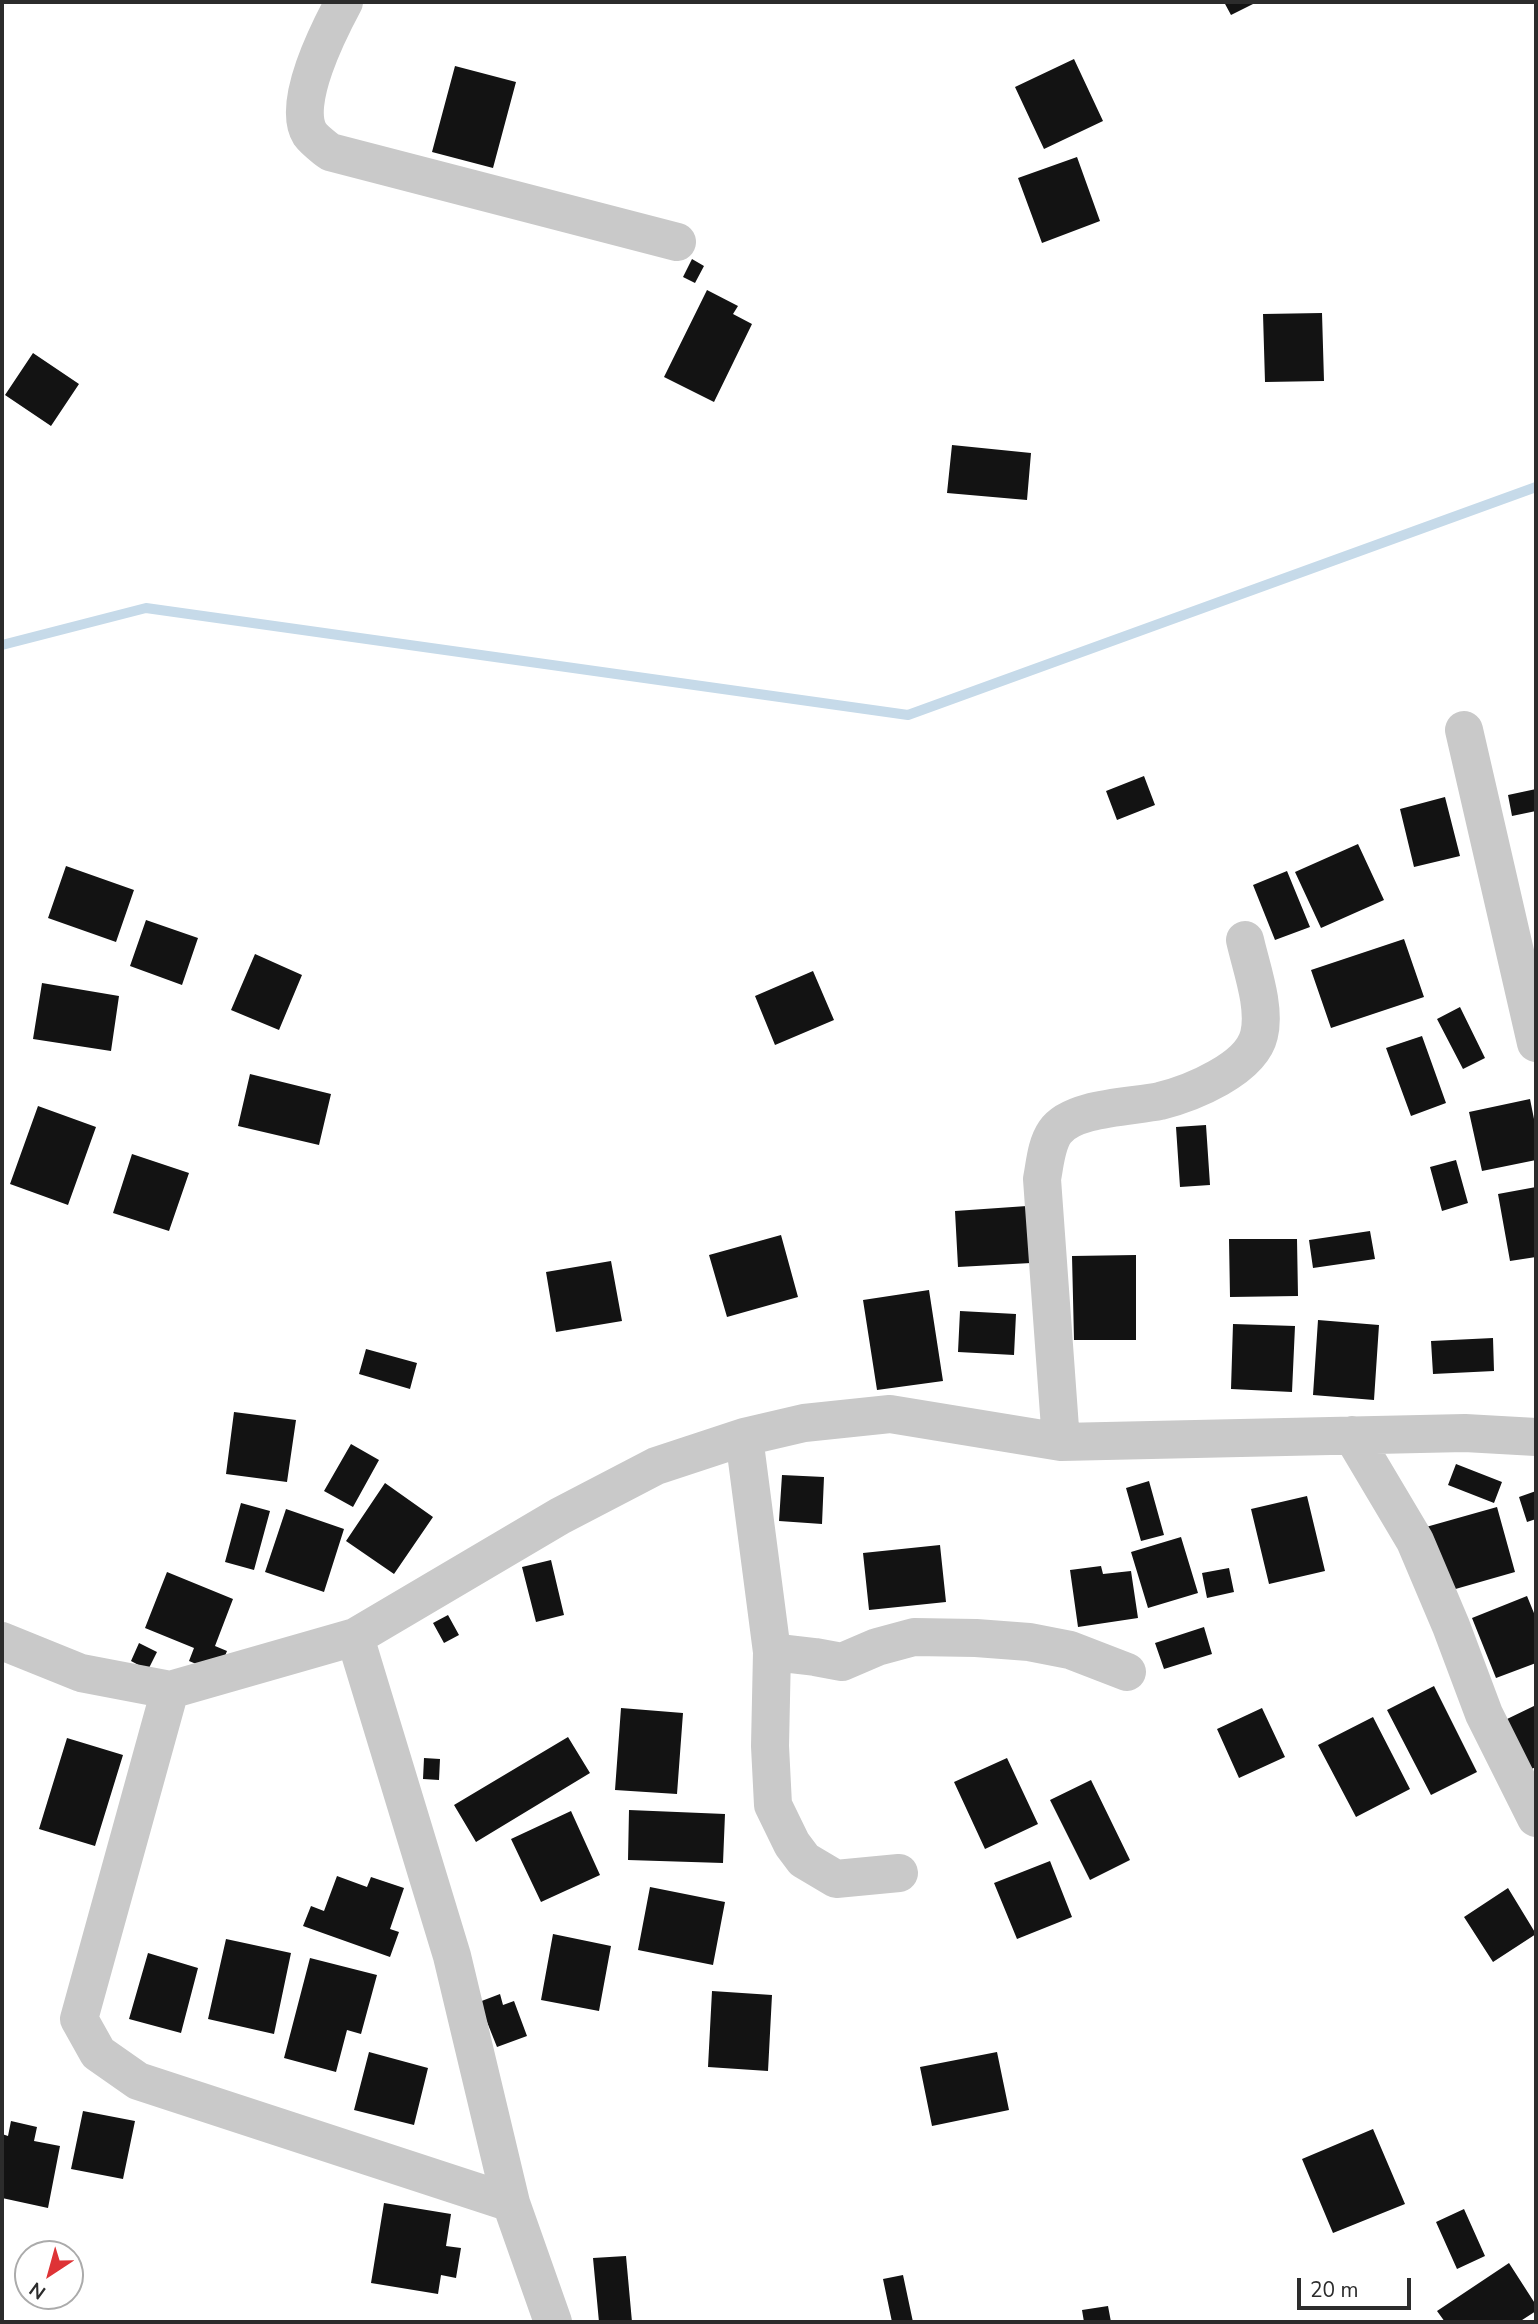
<!DOCTYPE html>
<style>
body{margin:0}
#map{position:relative;width:1538px;height:2324px;overflow:hidden;background:#fff;font-family:"Nunito Sans",sans-serif}
canvas{display:block}
.frame{position:absolute;inset:0;border:4px solid #2c2c2c;pointer-events:none}
.north{position:absolute;left:14px;top:2240px;width:70px;height:70px;box-sizing:border-box;background:#fff;border:2px solid #ababab;border-radius:50%;rotate:216deg;font-size:19px;font-weight:700;line-height:28px;text-align:center;color:#2c2c2c}
.north::after{content:'';display:block;margin:auto;width:24px;height:32px;background:#de3336;clip-path:polygon(50% 0,100% 100%,50% 72%,0 100%)}
.scale{position:absolute;left:1297px;top:2278px;width:114px;height:32px;box-sizing:border-box;border:4px solid #2c2c2c;border-top:0;padding-left:9px;font-size:21px;line-height:24px;white-space:nowrap;color:#2c2c2c;-webkit-text-stroke:5px #fff;paint-order:stroke}
</style>
<div id="map">
<canvas width="1538" height="2324"></canvas>
<div class="frame"></div>
<div class="north">N</div>
<div class="scale">20 m</div>
</div>
<script>
const c = document.querySelector('canvas').getContext('2d');
c.lineJoin = 'round';
function stroke(path, color, width, dash) { c.strokeStyle = color; c.lineWidth = width; c.lineCap = dash ? 'butt' : 'round'; c.setLineDash(dash || []); c.stroke(path); }
function fillPath(path, color) { c.fillStyle = color; c.fill(path, 'evenodd'); }
stroke(new Path2D(`
 M2,645L146,608L908,715L1536,487`), '#c6dae9', 10);
fillPath(new Path2D(`
 M1224,2H1257L1231,15Z
 M1074,59L1103,121L1044,149L1015,87Z
 M455,66L516,82L493,168L432,152Z
 M1077,157L1100,221L1042,243L1018,178Z
 M692,259L704,266L695,283L683,277Z
 M707,290L738,306L733,314L752,324L714,402L664,377Z
 M1322,313L1324,381L1265,382L1263,314Z
 M33,353L79,384L51,426L5,395Z
 M952,445L1031,453L1027,500L947,493Z
 M1144,776L1155,805L1117,820L1106,791Z
 M1536,789V811L1512,816L1508,795Z
 M1445,797L1460,856L1414,867L1400,809Z
 M1358,844L1384,900L1321,928L1295,872Z
 M66,866L134,890L116,942L48,918Z
 M1287,871L1310,927L1275,940L1253,885Z
 M146,920L198,938L182,985L130,966Z
 M1404,939L1424,997L1331,1028L1311,970Z
 M255,954L302,975L279,1030L231,1010Z
 M813,971L834,1020L775,1045L755,996Z
 M42,983L119,996L111,1051L33,1039Z
 M1460,1007L1485,1058L1463,1069L1437,1019Z
 M1422,1036L1446,1103L1411,1116L1386,1048Z
 M250,1074L331,1094L319,1145L238,1126Z
 M1530,1099L1536,1129V1160L1482,1171L1469,1112Z
 M38,1106L96,1127L68,1205L10,1184Z
 M1206,1125L1210,1185L1180,1187L1176,1127Z
 M132,1154L189,1173L169,1231L113,1213Z
 M1456,1160L1468,1203L1442,1211L1430,1167Z
 M1536,1187V1257L1510,1261L1498,1194Z
 M1027,1206L1031,1263L958,1267L955,1211Z
 M1370,1231L1375,1259L1313,1268L1309,1240Z
 M781,1235L798,1297L727,1317L709,1255Z
 M1229,1239H1297L1298,1296L1230,1297Z
 M1136,1255V1340H1074L1072,1256Z
 M611,1261L622,1321L556,1332L546,1272Z
 M929,1290L943,1381L877,1390L863,1300Z
 M960,1311L1016,1314L1014,1355L958,1352Z
 M1318,1320L1379,1325L1374,1400L1313,1395Z
 M1233,1324L1295,1326L1292,1392L1231,1389Z
 M1493,1338L1494,1371L1433,1374L1431,1341Z
 M366,1349L417,1363L410,1389L359,1374Z
 M234,1412L296,1420L287,1482L226,1474Z
 M351,1444L379,1460L353,1507L324,1491Z
 M1456,1464L1502,1482L1494,1503L1448,1485Z
 M782,1475L824,1477L822,1524L779,1521Z
 M1149,1481L1164,1535L1141,1541L1126,1488Z
 M385,1483L433,1517L394,1574L346,1541Z
 M1536,1491V1519L1527,1522L1519,1497Z
 M1307,1496L1325,1571L1269,1584L1251,1509Z
 M241,1503L270,1511L254,1570L225,1562Z
 M1497,1507L1515,1572L1445,1592L1426,1527Z
 M286,1509L344,1529L324,1592L265,1572Z
 M1181,1537L1198,1593L1148,1608L1131,1552Z
 M940,1545L946,1602L869,1610L863,1553Z
 M551,1560L564,1615L536,1622L522,1567Z
 M1101,1566L1103,1574L1131,1571L1138,1618L1078,1627L1070,1570Z
 M1229,1568L1234,1592L1207,1598L1202,1573Z
 M167,1572L233,1599L215,1646L227,1651L218,1673L189,1661L194,1648L145,1628Z
 M1527,1596L1536,1618V1663L1496,1678L1472,1618Z
 M448,1615L459,1635L444,1643L433,1623Z
 M1204,1627L1212,1654L1164,1669L1155,1643Z
 M139,1643L157,1652L148,1670L131,1661Z
 M1434,1686L1477,1772L1431,1795L1387,1710Z
 M1536,1705V1767L1529,1770L1505,1720Z
 M621,1708L683,1713L677,1794L615,1790Z
 M1262,1708L1285,1757L1239,1778L1217,1729Z
 M1373,1717L1410,1789L1356,1817L1318,1745Z
 M568,1737L590,1773L476,1842L454,1805Z
 M67,1738L123,1755L95,1846L39,1829Z
 M424,1758L440,1759L439,1780L423,1779Z
 M1007,1758L1038,1824L985,1849L954,1782Z
 M1091,1780L1130,1860L1090,1880L1050,1800Z
 M629,1810L725,1814L723,1863L628,1860Z
 M571,1811L600,1875L541,1902L511,1839Z
 M1050,1861L1072,1917L1017,1939L994,1883Z
 M337,1876L367,1887L371,1877L404,1888L390,1929L399,1932L390,1957L303,1926L311,1906L324,1911Z
 M650,1887L725,1902L713,1965L638,1950Z
 M1508,1888L1536,1934L1493,1962L1464,1917Z
 M553,1934L611,1946L599,2011L541,2000Z
 M226,1939L291,1953L274,2034L208,2019Z
 M148,1953L198,1968L181,2033L129,2019Z
 M310,1958L377,1975L361,2034L347,2030L336,2072L284,2058Z
 M712,1991L772,1995L768,2071L708,2067Z
 M500,1994L503,2005L514,2001L527,2036L497,2047L479,2002Z
 M369,2052L428,2068L414,2125L354,2110Z
 M997,2052L1009,2110L932,2126L920,2067Z
 M83,2111L135,2121L123,2179L71,2169Z
 M11,2121L37,2127L34,2141L60,2146L48,2208L2,2198V2134L8,2136Z
 M1373,2129L1405,2204L1333,2233L1302,2159Z
 M384,2203L451,2214L446,2246L461,2248L456,2278L441,2275L438,2294L371,2283Z
 M1464,2209L1485,2256L1457,2269L1436,2222Z
 M626,2256L632,2322H599L593,2258Z
 M1509,2263L1536,2305V2311L1519,2322H1445L1437,2311Z
 M903,2275L913,2322H892L883,2279Z
 M1108,2306L1111,2322H1084L1082,2310Z`), '#131313');
stroke(new Path2D(`
 M344,2C329,30 291,104 310,134C315,141 324,147 330,152L677,242
 M1464,730L1536,1043
 M1352,1435L1415,1541L1451,1626L1484,1714L1536,1818
 M744,1437L772,1652L770,1746L773,1805L792,1844L804,1860L836,1879L899,1873
 M1061,1442L1042,1179C1045,1164 1046,1145 1055,1132C1072,1107 1132,1107 1160,1101C1192,1093 1251,1069 1259,1035C1266,1007 1251,967 1245,940
 M355,1637L452,1956L511,2203L553,2322
 M2,1641L81,1673L170,1690L355,1637L560,1516L656,1466L744,1437L804,1423L890,1414L1061,1442L1465,1433L1536,1437
 M772,1652L815,1657L842,1662L877,1647L914,1637L976,1638L1029,1642L1070,1650L1127,1672
 M170,1690L79,2019L98,2053L138,2081L511,2203`), '#c9c9c9', 38);
</script>
